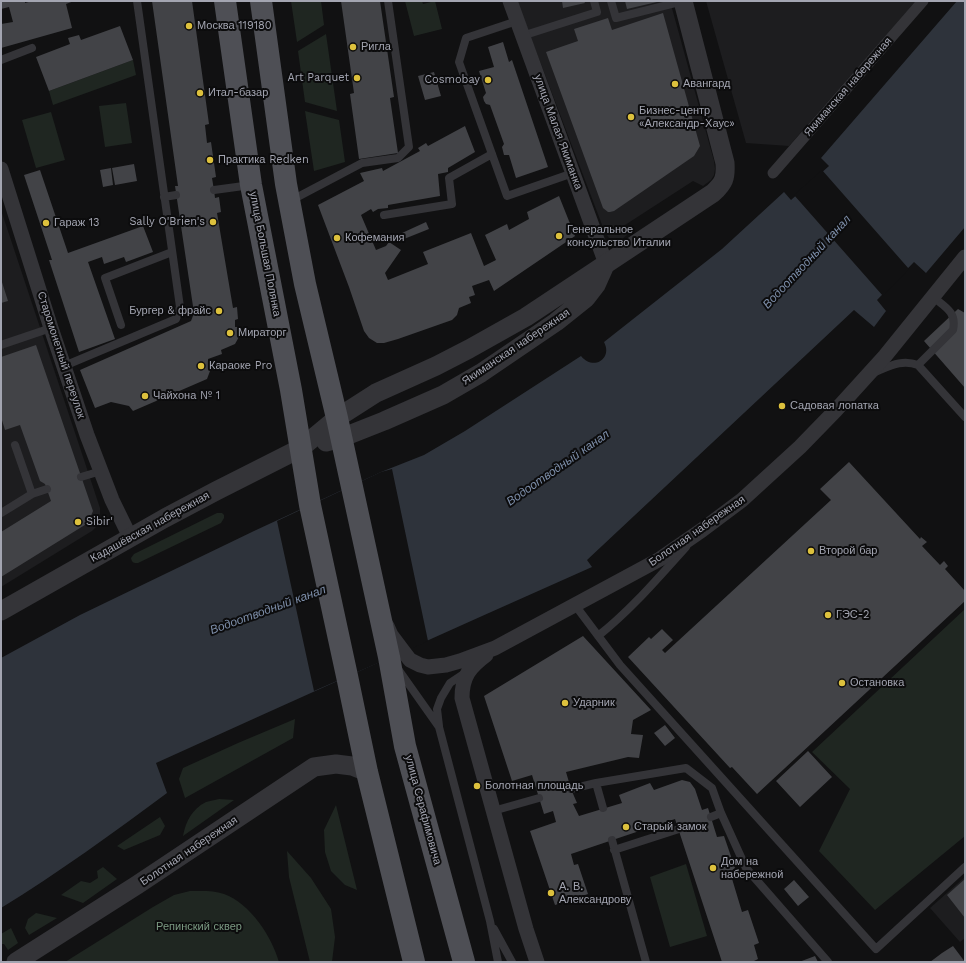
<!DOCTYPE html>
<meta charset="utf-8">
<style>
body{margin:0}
#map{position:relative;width:966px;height:963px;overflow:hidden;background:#111112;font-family:"Work Sans",sans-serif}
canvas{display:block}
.frame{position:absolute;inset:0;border:2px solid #a3a5b1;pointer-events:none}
</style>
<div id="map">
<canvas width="966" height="963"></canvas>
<div class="frame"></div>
</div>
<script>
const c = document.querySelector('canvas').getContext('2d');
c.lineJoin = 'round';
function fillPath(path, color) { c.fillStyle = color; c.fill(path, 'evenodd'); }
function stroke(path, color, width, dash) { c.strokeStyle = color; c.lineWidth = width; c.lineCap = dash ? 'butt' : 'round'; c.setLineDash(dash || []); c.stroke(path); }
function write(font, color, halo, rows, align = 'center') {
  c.font = font + ' "Work Sans",sans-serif'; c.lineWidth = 4; c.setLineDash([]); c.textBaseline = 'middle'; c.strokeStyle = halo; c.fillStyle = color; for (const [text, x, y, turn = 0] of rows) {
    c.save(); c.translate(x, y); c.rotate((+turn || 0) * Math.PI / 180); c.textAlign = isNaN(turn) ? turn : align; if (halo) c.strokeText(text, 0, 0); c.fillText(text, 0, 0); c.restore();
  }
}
fillPath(new Path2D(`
 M517,1H670L714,161L715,169L714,175L711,180L703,186L693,181L622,227L627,235L621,240L618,241L613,240L609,238L604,230Z
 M706,1H916L789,146L746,143Z
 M1,210L100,508V520L97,526L92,531L1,587Z
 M965,877V938L960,942L930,908Z`), '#1d1d1f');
fillPath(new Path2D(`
 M291,1H321L324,25L297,42Z
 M405,1H422L423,4L435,1L442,29L414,36Z
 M326,34L337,111L305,102L298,51Z
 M133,60L136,75L53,105L49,91Z
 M126,103L132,143L105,147L99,106Z
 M305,111L339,120L345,162L314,171Z
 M51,112L65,160L36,168L22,120Z
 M217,513H222L224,515V518L221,523L138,563C134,563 132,563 131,558L134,554Z
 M965,609V836L875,910L819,851L850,789L812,752Z
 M295,719L293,738L185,798L179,779L183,768L238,743Z
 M219,799L234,800L183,836C186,821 192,809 206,802C210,801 215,800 219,799Z
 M336,805L357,890L345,885L331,871L325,852L324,830Z
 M160,817L165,826L160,835L124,850L117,846Z
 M287,851L311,878L331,909L335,937L332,962H310L289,877Z
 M686,864L707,936L670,947L650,877Z
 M103,867L117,879L83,903L61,895L81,881L90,883L98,878L97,871Z
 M190,891C201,891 213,890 224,894C250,903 272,937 279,962H65L153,907L174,895Z
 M36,913L57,918L29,935L25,928L28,919Z
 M11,928L18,943L8,950L4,944H1V934Z`), '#1f2621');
fillPath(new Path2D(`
 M957,1H965V227L926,273L914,262L877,300L886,311L874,327L854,310L587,560L592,567C446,632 301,697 156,763L167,793C113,833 58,873 1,908V658L80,615L254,531L381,472L424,455L465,431L581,356C593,371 613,359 604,342L722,249L784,192L791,200L829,166L821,158Z`), '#2e333b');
fillPath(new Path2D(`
 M822,170L909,269L883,296L794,195Z
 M392,469L428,641L314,691L277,521L381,472Z`), '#111112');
fillPath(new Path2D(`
 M1,1H25V3L32,1H74L66,4L72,28L1,48V24L13,22L9,7L1,9Z
 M152,1H192L209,124L205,125L207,143L211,142L216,177L212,178L214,190L215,198L219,197L221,212L217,213L233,308L237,307L238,319L235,320V327H239L240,335L235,344L221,350L222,354L208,359L210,371L207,379L133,411L129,406L111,402L95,408L80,370L191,321L194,313L175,186H178Z
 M341,1H380L394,97L390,98L398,153L359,159L350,94L354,93Z
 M562,1H584L585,3L563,8Z
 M625,1H657V2L627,9Z
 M663,13L700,146L694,156L614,211L610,212H608L603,208L546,52L578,41L574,29L608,18L612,30Z
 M120,26L133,60L49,91L36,57L70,44L68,38L79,35L81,40Z
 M503,42L509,62L512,60L548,167L516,178L509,155H504L502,147L504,144L490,105L486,104L484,101L483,97L486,93L479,71L494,67L488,47Z
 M434,72L441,96L425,100L418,76Z
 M465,126L475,152L448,168V172L438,174L440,196L388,205V208L378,209L373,212L371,209L361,215L376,250L386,246L389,242L401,250L385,273L388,280L428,264L423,252L471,233L484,266L496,260L485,235L507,224L509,230L529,219L527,212L559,196L575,236L494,291L489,280L472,286L475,295L469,297L471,303L459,308L457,315L452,320L398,339L384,343H377L369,338L364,331L349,287L318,205L364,181L360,173L382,168L383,171L420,151L418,148L426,143L428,146Z
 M134,164L137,181L115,185L112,168Z
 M111,168L113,185L103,187L100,170Z
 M40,170L68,253L143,226L153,252L126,262L124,257L104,264L102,257L88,262L115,339L79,352L49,260H52L24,175Z
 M426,222L429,229L404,239L402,233Z
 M1,279L8,301L1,303Z
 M958,309L965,313V388L924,341Z
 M36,345L93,511L88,523L1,577V532L51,501L45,484L40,481L20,425L5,430L1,417V357Z
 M849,462L920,539L921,537L927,542L922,546L940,565L944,561L948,566L945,569L965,591V601L757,794L732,767L730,768L628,657L649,637L651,639L662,629L673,640L662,650L665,653L831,500L820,489Z
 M583,636L651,710L633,720L631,734L643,735L639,758L628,757L566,772L571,789L577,803L573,804L579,816L622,803L619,795L650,783L654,790L682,780L690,782L695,789L702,810L708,808L717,837L724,836L735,868L730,872L742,912L748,910L759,943L754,945L758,959L752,962H722L675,819L571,854L574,865L578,864L588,894L555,905L530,831L556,822L553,811L544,814L532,775L512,781L484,696Z
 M665,725L675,738L665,746L654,733Z
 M808,751L832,777L800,807L776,781Z
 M965,879V918L947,895Z
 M794,880L809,897L798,906L784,889Z
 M953,946L965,962H930L942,953Z
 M815,956L818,962H799Z`), '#424347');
stroke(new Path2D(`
 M611,1L616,18L683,1
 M517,21L466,38L459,62L507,196L573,173
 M522,36L597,12L594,1
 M1,60L32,48
 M214,190L251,185
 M164,197L176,195
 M290,201L362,163L398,158L409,147L388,1
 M384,215L452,204L449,178L492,154
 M121,325L105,278L172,252
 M1,345L51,328
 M918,365L953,330C957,312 945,307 933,297
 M64,366L176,319L180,307L137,1
 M875,372C890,366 902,359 918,365L965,417
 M81,477L101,471
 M32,494L47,489
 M1,513L32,494L15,445
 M575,605L620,665L876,949L965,867
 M598,636C631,610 658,578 686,547
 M398,669L439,727L490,921L498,962
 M439,726L437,709L441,698L450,683L465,673
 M596,783L603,808
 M571,789L596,783L686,768L712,788L721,813L746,868L828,962
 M493,811L539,798
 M711,817L721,813
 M612,840L646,962
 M614,850L679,829
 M494,929L512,962`), '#343438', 8);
stroke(new Path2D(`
 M773,173L923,1`), '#343438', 11);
stroke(new Path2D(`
 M510,1L606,264
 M1,169L51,328L87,435L112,500L130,537
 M387,626L391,635L403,651L410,660L420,665L428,667L446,665L460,661L495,648L660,559L702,530L742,500L800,447L836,410L885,356L965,257
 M486,655C470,667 462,676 462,698L526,929L537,962`), '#343438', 15);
stroke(new Path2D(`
 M326,442L341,438L384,421L443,395L481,373L556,322L586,298L596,285L605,265
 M1,611L165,518L216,491L301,448L337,418L376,393L436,366L469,349L526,317L713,193C724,183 726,178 725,163L683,1
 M16,962L137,885L314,767L336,764L352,766L367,772`), '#343438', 19);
stroke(new Path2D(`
 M225,1L251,185L291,390L310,505L347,676L367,772L414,962
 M261,1L286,184L305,284L337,418L389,657L405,746L464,962`), '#4e4f55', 22);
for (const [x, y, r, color] of [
 [189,26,4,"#ddc13d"],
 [353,47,4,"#ddc13d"],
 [357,78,4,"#ddc13d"],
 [488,80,4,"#ddc13d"],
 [675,84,4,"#ddc13d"],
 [200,93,4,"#ddc13d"],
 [631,117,4,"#ddc13d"],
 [210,160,4,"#ddc13d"],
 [213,222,4,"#ddc13d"],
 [46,223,4,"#ddc13d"],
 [559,236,4,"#ddc13d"],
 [337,238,4,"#ddc13d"],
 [219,311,4,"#ddc13d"],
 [230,333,4,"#ddc13d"],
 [201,366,4,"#ddc13d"],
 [145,396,4,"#ddc13d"],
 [782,406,4,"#ddc13d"],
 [78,522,4,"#ddc13d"],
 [811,551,4,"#ddc13d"],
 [828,615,4,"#ddc13d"],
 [842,683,4,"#ddc13d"],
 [565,703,4,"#ddc13d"],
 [477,786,4,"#ddc13d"],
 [626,827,4,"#ddc13d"],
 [713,868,4,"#ddc13d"],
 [551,893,4,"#ddc13d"]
]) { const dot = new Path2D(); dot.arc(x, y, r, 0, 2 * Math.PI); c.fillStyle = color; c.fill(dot); stroke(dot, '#0c0c0d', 1.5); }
write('11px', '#a3a5b1', '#0c0c0d', [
 ["Москва 119180",197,26],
 ["Ригла",361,47],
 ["Art Parquet",349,78,"right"],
 ["Cosmobay",480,80,"right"],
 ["Авангард",683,84],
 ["Итал-базар",208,93],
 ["Бизнес-центр",639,111],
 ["«Александр-Хаус»",639,124],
 ["Практика Redken",218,160],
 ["Sally O'Brien's",205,222,"right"],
 ["Гараж 13",54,223],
 ["Генеральное",567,230],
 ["консульство Италии",567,243],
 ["Кофемания",345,238],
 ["Бургер & фрайс",211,311,"right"],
 ["Мираторг",238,333],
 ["Караоке Pro",209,366],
 ["Чайхона № 1",153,396],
 ["Садовая лопатка",790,406],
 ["Sibir'",86,522],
 ["Второй бар",819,551],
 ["ГЭС-2",836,615],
 ["Остановка",850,683],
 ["Ударник",573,703],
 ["Болотная площадь",485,786],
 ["Старый замок",634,827],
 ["Дом на",721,862],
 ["набережной",721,875],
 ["А. В.",559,887],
 ["Александрову",559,900]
], 'left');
write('11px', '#a3a5b1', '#0c0c0d', [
 ["Якиманская набережная",848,87,-49],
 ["улица Малая Якиманка",558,132,70],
 ["улица Большая Полянка",265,254,79],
 ["Якиманская набережная",516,347,-34],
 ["Старомонетный переулок",61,355,72],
 ["Кадашёвская набережная",150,527,-29],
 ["Болотная набережная",697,531,-35],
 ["улица Серафимовича",423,810,75],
 ["Болотная набережная",189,851,-34]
]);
write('11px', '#7c9a83', '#0c0c0d', [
 ["Репинский сквер",199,927]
]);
write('italic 12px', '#7d8ea9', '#0c0c0d', [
 ["Водоотводный канал",807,262,-47],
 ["Водоотводный канал",558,468,-35],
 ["Водоотводный канал",268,610,-20]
]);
</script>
